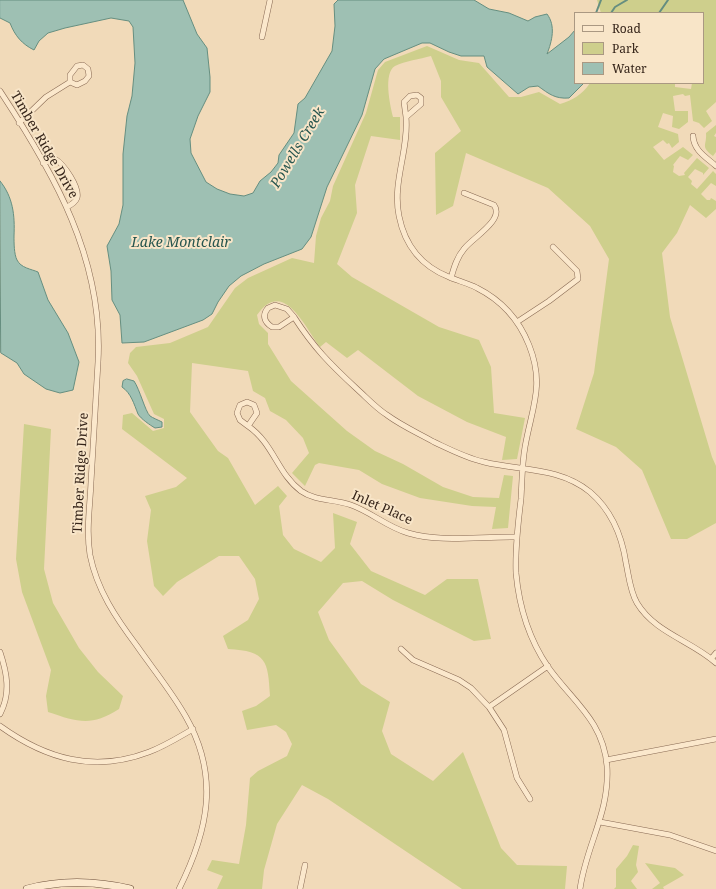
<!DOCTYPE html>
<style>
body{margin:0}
#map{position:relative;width:716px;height:889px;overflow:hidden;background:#f1dab9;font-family:"Noto Serif",serif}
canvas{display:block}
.legend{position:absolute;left:574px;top:12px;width:130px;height:72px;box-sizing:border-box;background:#f8e5c8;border:1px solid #aa9882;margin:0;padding:5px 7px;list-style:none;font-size:12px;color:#352419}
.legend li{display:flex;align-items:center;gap:8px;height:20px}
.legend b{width:20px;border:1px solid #aa9882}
</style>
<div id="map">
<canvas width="716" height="889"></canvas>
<ul class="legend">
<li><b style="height:5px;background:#fbe8cc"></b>Road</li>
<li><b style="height:11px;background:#cecf8c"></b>Park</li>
<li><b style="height:11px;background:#9ec0b3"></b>Water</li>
</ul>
</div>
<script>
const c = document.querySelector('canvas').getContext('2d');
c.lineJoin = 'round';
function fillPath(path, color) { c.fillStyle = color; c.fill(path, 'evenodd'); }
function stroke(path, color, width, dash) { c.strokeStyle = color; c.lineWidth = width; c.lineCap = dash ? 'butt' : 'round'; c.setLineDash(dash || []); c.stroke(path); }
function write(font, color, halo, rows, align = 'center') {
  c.font = font + ' "Noto Serif",serif'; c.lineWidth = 4; c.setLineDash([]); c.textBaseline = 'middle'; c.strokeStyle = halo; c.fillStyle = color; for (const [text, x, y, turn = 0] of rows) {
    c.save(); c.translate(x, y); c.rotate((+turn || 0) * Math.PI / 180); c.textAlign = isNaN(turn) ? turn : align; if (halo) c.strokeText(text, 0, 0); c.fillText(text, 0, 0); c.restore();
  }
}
fillPath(new Path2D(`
 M597,0H716V102L706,111L712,121L704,128L699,123L693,121L690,95L685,96L683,94L673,96L675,111H688V122L679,129L672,127L673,116L663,113L658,127L678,134L679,142L672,148L669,143L667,144L663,140L653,147L664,160L683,147L693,155L688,160L680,156L673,165L674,166L673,172L679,176L685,175L684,173L697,158L709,168L703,175V173L695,169L688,177L692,181L691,184L697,189L713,171L716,174V186L711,183L701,194L707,200H710L711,198L716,201V209L706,218L690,205L677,233L662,253L670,317L712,457L716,466V523L687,539H671L642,470L616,447L576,429L594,373L609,259L590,226L548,188L466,153L453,206L436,215L435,153L461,131L441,97V81L431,56C420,59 405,61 395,66C383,73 390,105 393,117H400V140L371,136L355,185L357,213L337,264L352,277L439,327L479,340L491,367L494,413L525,418L517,459L502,460L506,437L467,422L418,396L358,350L347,358L326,342L320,347C305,327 283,277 257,315L259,324L268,333V344L291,381L347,431L375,451L403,464L443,487L473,497L499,498L504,475L513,476L508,528L492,529L496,507L472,506L420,498L382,484L359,470L319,463L315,465L305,486L292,473L309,453L303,438L286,420L270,411L265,398L253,391L248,371L192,363L190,412L218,451L228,458L255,505L278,486L287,496L279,506L283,535L294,549L321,562L335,548L333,513L357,522L350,544L371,571L425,595L447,579H478L491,639L474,641L393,600L362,581L343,583L318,612L329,640L361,684L390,702L382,731L391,754L433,781L463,752L501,848L517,865L567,866L565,889H462L328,799L302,785L277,824L264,870L262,889H217L223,876L207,870L212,860L239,864L246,825L250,778L258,771L287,756L292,744L286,732L276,725L247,730L242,711L256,706L270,696C268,661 267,651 228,649L223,636L248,620L259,599L255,579L239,556H219L177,582L163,596L154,586L147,541L151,510L145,496L176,487L187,478L122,429L123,415L132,413L153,431L164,428V419L154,414L137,376L128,363L130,353L136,347L170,343L208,327L235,288L248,278L292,258L314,263L316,236L321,218L330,201L333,186L366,113L378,70L385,62L427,46L459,60L479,63L509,97H521L539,92L560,104C573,100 582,95 590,83H675V87L691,89L692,83H703V13H601Z
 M716,125V133L714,136L716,137V152L713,156C700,146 707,146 706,133Z
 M24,424L51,429L44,569L53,603L79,648L98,672L123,696L119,709C91,727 78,722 48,712L46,696L51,670L22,592L16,559Z
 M633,845L639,846L636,865L638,872L631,881L637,889H614L616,887V869L627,856Z
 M645,863L675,868L684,875L663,887L664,889H652L660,883Z`), '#cecf8c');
const water = new Path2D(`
 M0,0H183L197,34L207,48L210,77V92L198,116L190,139L191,153L206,182L217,189L230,194L244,196L253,193L260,181L271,172L278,163L279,155L294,133L298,104L305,98L332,51L335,26L334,4L338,0H474L489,9L509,13L528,21L535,17L547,14C556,26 552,41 547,54L569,37L575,30V83H584L569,98C555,99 549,94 538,86L529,87L518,94L487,67L484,56H461L449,52L430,43H422L384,59L375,69L362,115L327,187L311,237L302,249L264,264L241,276L229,286L218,302L212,314L203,320L144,342L122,343L120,315L112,300L111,271L107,246L119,224L123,205V154L127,116L132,96L135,63L133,27L129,21L111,18L65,28L48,33L39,41L34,50C22,44 15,36 10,23L0,18Z
 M0,181C13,197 15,215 14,236C14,243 14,254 17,260C21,268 31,269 38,272L48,300L68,333L79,362L73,390L60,393L46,389L24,374L17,363L1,353Z
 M127,379L134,381C140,390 145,411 150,416C153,418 158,420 162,422V427L155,428C150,425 141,419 138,414C134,404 131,393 122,387L123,381Z`);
fillPath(water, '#9ec0b3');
stroke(water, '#658e80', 1);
stroke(new Path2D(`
 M596,13L601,0
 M611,13L615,7L627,0
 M659,13L668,0`), '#658e80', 2);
const street = new Path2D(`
 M262,37L270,0
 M0,91C54,173 104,260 98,362C96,402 93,442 91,482C90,507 86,530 90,555C97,590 116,618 137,646C153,669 172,692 186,717C220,777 208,831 179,889
 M417,95L421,98V104L406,117L404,102L410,96Z
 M406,117C409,150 392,182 399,216C405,246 421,266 449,277C458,281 468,283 477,288C501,300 519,320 529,345C545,385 532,407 525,447C522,464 522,482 521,499C518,523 515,548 516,573C519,606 529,639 548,667C572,701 603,720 607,766C610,813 586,845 580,889
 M19,123L46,97L70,82V75L77,66L83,65L88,69L89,76L85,81L77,85L70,82
 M693,136C694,151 706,157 716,166
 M43,163L55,159C64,164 80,188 77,198C75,203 71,205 67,207
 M451,278C454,267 457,257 464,249C472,238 505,220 494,205L464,193
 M275,305L287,309L294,317L279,327H272C264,322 262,315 268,308Z
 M294,317C314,348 330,364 357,389C367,398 376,408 387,415C402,426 418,433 434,442C451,450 466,458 484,462C521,471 559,467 590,492C611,510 622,536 626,563C629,577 630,591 637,603C655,633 692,641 716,663
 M517,322L549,301L578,279L577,271L553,247
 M247,402L254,405L257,413L248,426L240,420L237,413L240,405Z
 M248,426C274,444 277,473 301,491C315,501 334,499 351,505C371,512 387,527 408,533C442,543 481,536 517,537
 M401,649L413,660L459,680L471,688L489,707L504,730L517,778L530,799
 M0,652C7,673 11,693 0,714
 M711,659L716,653
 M489,707L548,666
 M0,726C46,759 94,773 149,752C165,746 179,737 193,729
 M606,760L716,739
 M600,822L670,835L716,851
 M300,889L305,865`);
const secondary = new Path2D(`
 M27,889C61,880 96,881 130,889`);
stroke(street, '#886953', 6);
stroke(secondary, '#694b36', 8);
stroke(street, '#fbe8cc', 5);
stroke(secondary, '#fbe8cc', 7);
write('13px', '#352419', '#f8e5c8', [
 ["Timber Ridge Drive",44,145,60],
 ["Timber Ridge Drive",81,473,-87],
 ["Inlet Place",382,508,24]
]);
write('italic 14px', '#27564f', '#f8e5c8', [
 ["Powells Creek",298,148,-59],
 ["Lake Montclair",181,243]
]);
</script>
